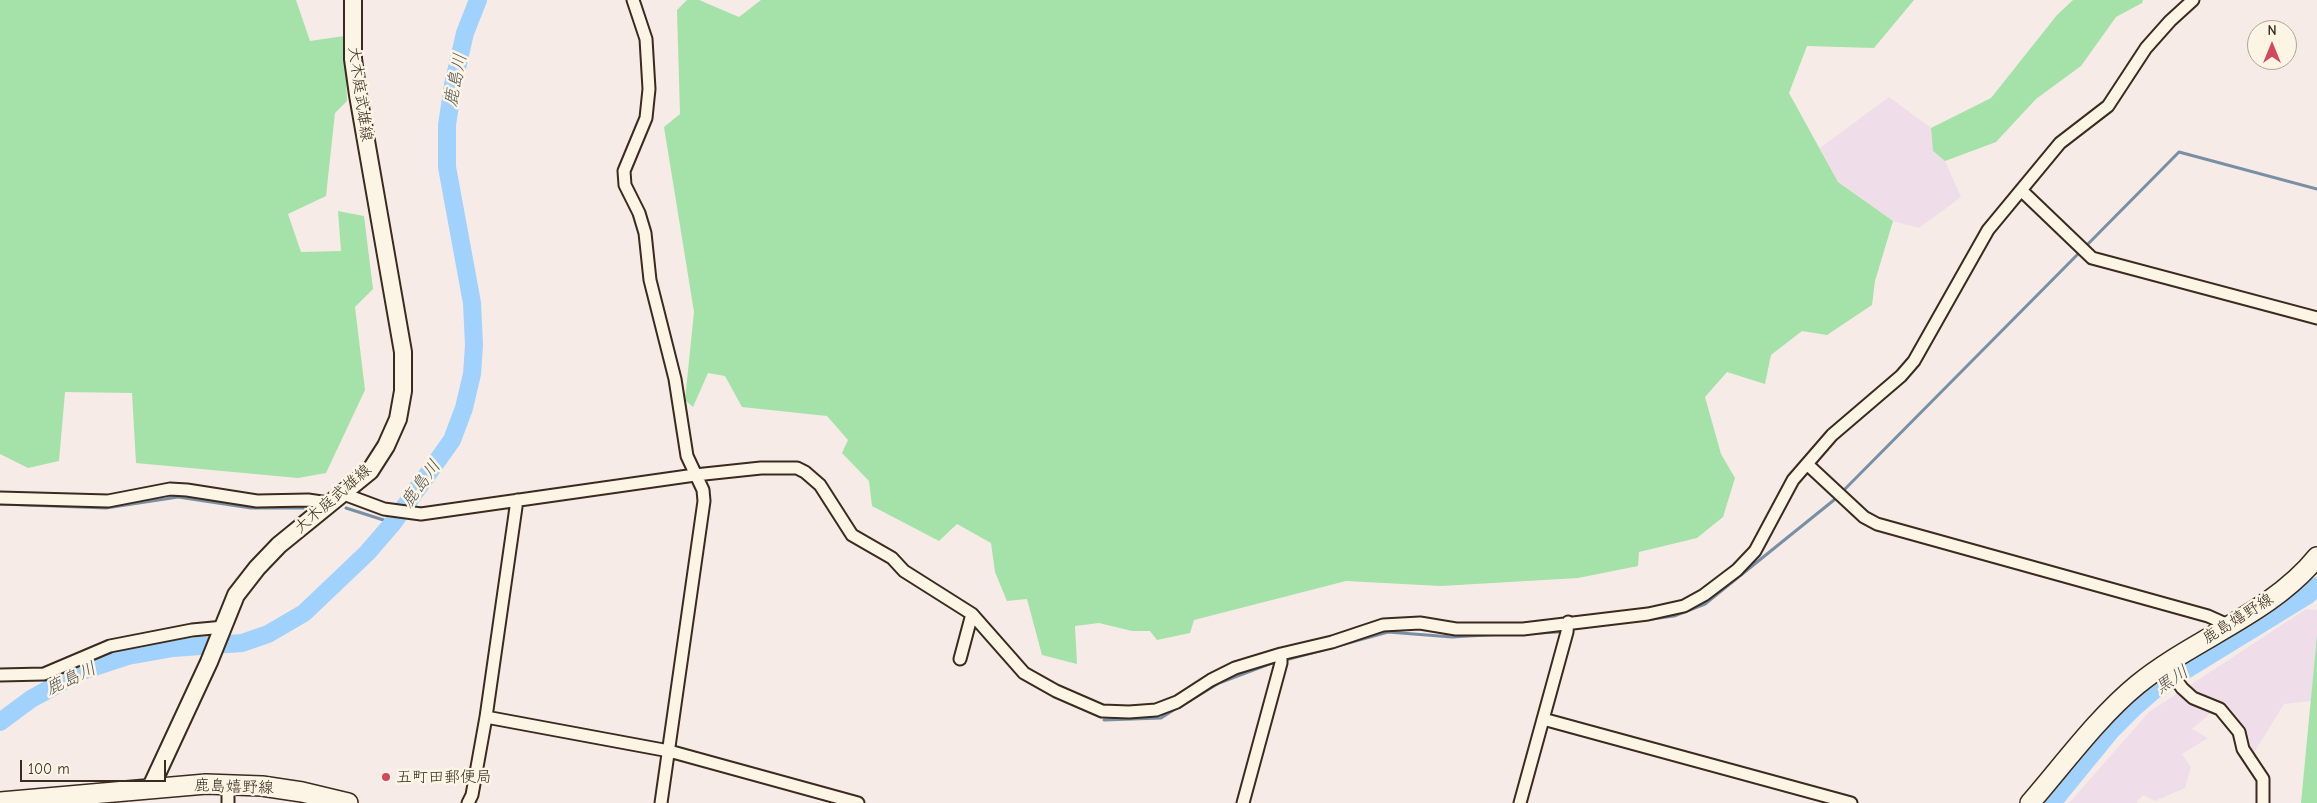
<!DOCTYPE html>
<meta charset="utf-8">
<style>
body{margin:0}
#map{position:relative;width:2317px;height:803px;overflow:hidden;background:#f6ebe7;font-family:"Comic Neue",sans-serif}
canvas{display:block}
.north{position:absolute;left:2247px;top:20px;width:50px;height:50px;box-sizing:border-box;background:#fcf5e5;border:1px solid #afa495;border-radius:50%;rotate:0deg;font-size:14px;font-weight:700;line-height:20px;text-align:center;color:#3b2a1e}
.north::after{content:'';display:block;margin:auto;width:18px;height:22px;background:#d1495b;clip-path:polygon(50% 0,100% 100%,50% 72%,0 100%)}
.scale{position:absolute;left:20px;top:760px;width:146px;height:22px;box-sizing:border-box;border:2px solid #3b2a1e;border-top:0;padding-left:6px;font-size:15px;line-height:18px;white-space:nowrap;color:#3b2a1e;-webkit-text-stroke:4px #fcf5e5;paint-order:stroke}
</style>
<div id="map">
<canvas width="2317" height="803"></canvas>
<div class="north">N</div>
<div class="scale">100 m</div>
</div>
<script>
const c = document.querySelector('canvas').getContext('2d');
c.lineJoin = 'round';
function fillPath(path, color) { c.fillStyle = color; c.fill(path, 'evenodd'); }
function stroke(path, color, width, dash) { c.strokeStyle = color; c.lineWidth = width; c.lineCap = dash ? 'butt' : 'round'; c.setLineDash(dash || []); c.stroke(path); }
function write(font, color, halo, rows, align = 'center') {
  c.font = font + ' "Comic Neue","Klee One",sans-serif'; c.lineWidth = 5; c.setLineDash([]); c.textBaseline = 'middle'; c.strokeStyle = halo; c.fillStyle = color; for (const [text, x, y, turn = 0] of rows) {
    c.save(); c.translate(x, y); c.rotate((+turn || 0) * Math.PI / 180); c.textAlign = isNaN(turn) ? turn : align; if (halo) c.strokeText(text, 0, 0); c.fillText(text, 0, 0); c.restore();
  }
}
fillPath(new Path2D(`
 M1889,97L1931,128L1933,151L1945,161L1961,197L1919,228L1893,221L1838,182L1820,148Z
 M2306,609L2317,610V635L2311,701L2284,704L2252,756L2244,731L2220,705L2192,729L2208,738L2182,754L2191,767L2185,788L2155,801L2143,795L2136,803H2069L2149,712Z`), '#efdee9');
fillPath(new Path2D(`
 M0,0H296L310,41L344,36L347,101L335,113L326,196L288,214L301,252L341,251L338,211L364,216L373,289L355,307L365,390L326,473L298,478L136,463L132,393L65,392L59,461L28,468L0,454Z
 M687,0H699L739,17L761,0H1914L1874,48L1807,46L1789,93L1838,182L1893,221L1875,281L1872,305L1827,335L1802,331L1771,355L1765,384L1727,372L1705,397L1721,454L1735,478L1723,517L1697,538L1639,552L1638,566L1578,578L1441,586L1346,581L1194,620L1190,633L1157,640L1150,631H1132L1099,623L1075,626L1077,664L1042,655L1027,599L1007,601L995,572L991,543L957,524L939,541L872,506L869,481L842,453L848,440L827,416L742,407L725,376L708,373L693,407L685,400L694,312L664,127L680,114L677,10Z
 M2073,0H2143L2142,3L2116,17L2081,66L2036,99L1996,142L1945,161L1933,151L1931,128L1991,98L2057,15Z
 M2317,635V803H2301Z`), '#a4e2a9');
stroke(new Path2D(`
 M2087,245L2179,152L2317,189
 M1844,490L2078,254
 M0,504L106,508L178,497L251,508H303
 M346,508L393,523
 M1652,619L1674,616L1705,604L1834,500
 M1539,633L1558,632
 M1341,645L1388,632L1452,637L1502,634
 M1289,659L1323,650
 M1186,703L1219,683L1272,663
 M1104,720L1161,718L1180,706`), '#788fa4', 3);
stroke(new Path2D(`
 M0,722L31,699L82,671L128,656L173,648L242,643L268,634L304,613L367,553L393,523L452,440L464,408L472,374L474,345L472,303L447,167V125L453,85L465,33L478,0
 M2052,803L2110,732L2135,707L2158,687L2308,595L2317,586`), '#a1d2fd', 18);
const street = new Path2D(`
 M633,0L646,39L649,89L646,118L624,171L625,185L639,213L645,233L650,280L675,379L687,456L703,490L704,501L661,803
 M2021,190L2092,258L2317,318
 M1807,464L1864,517L1877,524L2208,616L2228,625
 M341,493L384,509L421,514L695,475L761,468H797L805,472L820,485L852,535L892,558L904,571L972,614L1024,673L1056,691L1102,711L1129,712L1156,710L1177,702L1211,680L1235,668L1281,654L1332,642L1383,625L1420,623L1456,629H1523L1648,614L1684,606L1704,595L1737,570L1755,551L1793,480L1832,435L1901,376L1914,361L1988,230L2060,143L2108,106L2146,48L2170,21L2193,0
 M0,498L108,501L170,489L187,490L257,501L308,500L329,503
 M960,659L972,614
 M2165,664L2182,688L2193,698L2220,709L2239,732L2243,749L2263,779V803
 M0,675L44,674L110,646L192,630L224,627
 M486,717L669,751L858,803
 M1543,719L1851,803
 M228,803V785
 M468,803L472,795L486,717L517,500
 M1243,803L1281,663V654
 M1520,803L1567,632L1568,622`);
const secondary = new Path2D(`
 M150,789L209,662L236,595L257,568L279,545L370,471L386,446L398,419L403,391V352L358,95L353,59V0`);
const primary = new Path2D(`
 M0,802L206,784L262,786L302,792L348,803
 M2030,803C2063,765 2098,717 2137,685C2193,639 2271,614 2317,557`);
stroke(street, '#3b2a1e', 15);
stroke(secondary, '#3b2a1e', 20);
stroke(primary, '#3b2a1e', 22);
stroke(street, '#fcf5e5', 11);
stroke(secondary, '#fcf5e5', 16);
stroke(primary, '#fcf5e5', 19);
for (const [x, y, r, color] of [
 [386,777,5,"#d1495b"]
]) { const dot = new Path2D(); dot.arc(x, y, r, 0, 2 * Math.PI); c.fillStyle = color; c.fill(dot); stroke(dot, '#fcf5e5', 2); }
write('16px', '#3b2a1e', '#fcf5e5', [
 ["大木庭武雄線",360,94,82],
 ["大木庭武雄線",333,499,-41],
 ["鹿島嬉野線",2238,619,-32],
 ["鹿島嬉野線",234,787,2]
]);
write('16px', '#3b2a1e', '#fcf5e5', [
 ["五町田郵便局",396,777]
], 'left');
write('italic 18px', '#545456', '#fcf5e5', [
 ["鹿島川",456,80,-79],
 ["鹿島川",421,484,-54],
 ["鹿島川",71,679,-25],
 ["黒川",2172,680,-33]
]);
</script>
